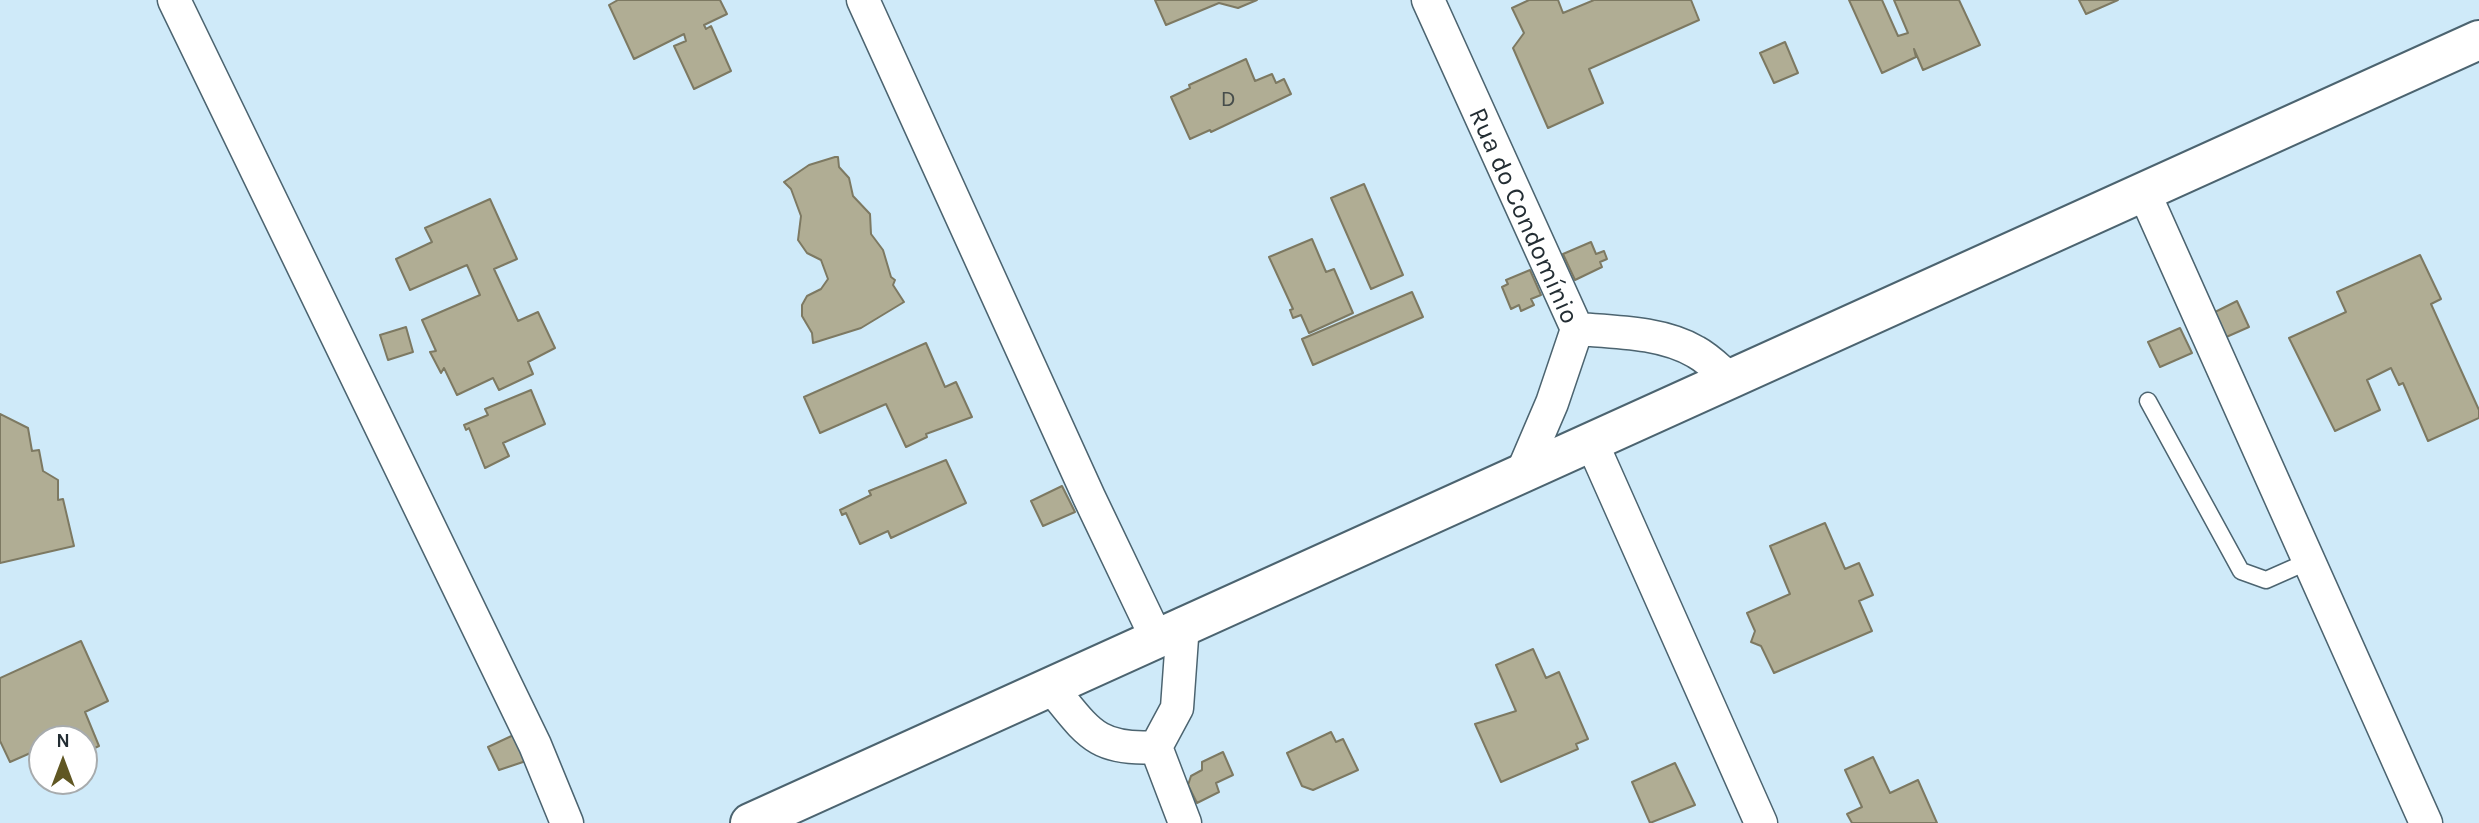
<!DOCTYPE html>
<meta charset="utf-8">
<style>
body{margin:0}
#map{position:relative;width:2479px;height:823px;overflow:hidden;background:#cfeaf9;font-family:Karla,sans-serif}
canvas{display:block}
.north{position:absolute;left:28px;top:725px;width:70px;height:70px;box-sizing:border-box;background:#fff;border:2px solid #a7abad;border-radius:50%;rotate:0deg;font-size:19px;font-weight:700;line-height:28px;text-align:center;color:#232d33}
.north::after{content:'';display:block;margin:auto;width:24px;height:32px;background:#605723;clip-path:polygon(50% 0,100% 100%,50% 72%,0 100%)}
</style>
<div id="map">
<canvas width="2479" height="823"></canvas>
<div class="north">N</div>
</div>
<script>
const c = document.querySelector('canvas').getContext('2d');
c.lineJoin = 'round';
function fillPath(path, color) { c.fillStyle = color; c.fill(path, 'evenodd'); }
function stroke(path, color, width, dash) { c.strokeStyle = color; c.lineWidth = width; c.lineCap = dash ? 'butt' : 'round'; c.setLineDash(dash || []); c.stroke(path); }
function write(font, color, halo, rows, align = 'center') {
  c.font = font + ' Karla,sans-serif'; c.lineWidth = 5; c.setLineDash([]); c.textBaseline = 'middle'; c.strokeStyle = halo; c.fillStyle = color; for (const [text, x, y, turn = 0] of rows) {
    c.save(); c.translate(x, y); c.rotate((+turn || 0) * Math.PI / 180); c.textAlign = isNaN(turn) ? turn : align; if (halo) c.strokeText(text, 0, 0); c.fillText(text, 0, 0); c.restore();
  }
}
const building = new Path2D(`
 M618,0H720L727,14L704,25L706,29L711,26L731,71L694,89L674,46L686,41L684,34L634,59L609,5Z
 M1155,0H1257L1238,8L1219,3L1166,25Z
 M1529,0H1558L1563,13L1594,0H1691L1699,20L1589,69L1603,103L1548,128L1513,48L1524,33L1512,8Z
 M1849,0H1882L1898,36L1908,33L1894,0H1959L1980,45L1923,70L1914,49L1916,57L1882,73Z
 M2079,0H2118L2086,14Z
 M1785,42L1798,73L1774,83L1760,53Z
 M1246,59L1255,81L1272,74L1276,83L1284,79L1291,94L1211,132L1210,130L1190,139L1171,97L1190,88L1189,85Z
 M835,157H838L839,167L849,178L853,196L870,214L871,234L883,250L891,277L895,280L893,285L904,302L861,328L813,343L812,333L802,316V305L807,296L821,289L828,279L821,260L807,253L798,240L801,216L791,189L784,182L809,165Z
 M1364,184L1403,275L1371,289L1331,198Z
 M490,199L517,259L494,269L518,321L538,312L555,348L528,362L533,374L499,390L493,378L457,395L444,368L441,373L430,352L436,351L422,320L480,295L467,265L410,290L396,259L432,242L425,228Z
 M1312,239L1326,272L1334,269L1353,313L1309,333L1301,315L1293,318L1290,310L1293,309L1269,257Z
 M1591,242L1596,254L1604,251L1607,259L1600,262L1602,267L1575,280L1563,254Z
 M2420,255L2441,299L2431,304L2479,410V418L2428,441L2403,383L2399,385L2391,368L2367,380L2380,410L2335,431L2289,338L2346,312L2337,292Z
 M1530,270L1541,295L1531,299L1534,305L1521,311L1519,305L1511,309L1502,287L1508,284L1506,280Z
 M1412,292L1423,317L1313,365L1302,339Z
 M2237,301L2249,327L2224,338L2213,313Z
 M406,327L413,352L388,360L380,335Z
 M2180,328L2192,353L2160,367L2148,342Z
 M926,343L945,387L956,382L972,417L926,434L927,437L906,447L886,404L820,433L804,397Z
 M531,390L545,424L503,443L509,456L485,468L469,428L466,430L464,425L488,415L485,409Z
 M0,414L28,428L32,451L39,450L43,471L58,480V500L63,499L74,546L0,563Z
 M946,460L966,503L891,538L888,531L860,544L846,513L842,515L840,510L871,495L869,491Z
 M1062,486L1075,512L1043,526L1031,501Z
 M1825,523L1845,569L1859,563L1873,595L1859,601L1872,631L1774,673L1761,646L1751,642L1755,631L1747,613L1790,594L1770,546Z
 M81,641L108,701L85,712L99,746L84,753V739H42V766L35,751L10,762L0,741V678Z
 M1533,649L1546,678L1559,672L1588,739L1576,744L1578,749L1501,782L1475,724L1516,711L1496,665Z
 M520,732L532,759L499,770L488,747Z
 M1331,732L1336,742L1343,739L1358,770L1313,790L1302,786L1287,753Z
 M1223,752L1233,775L1216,783L1219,792L1197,803L1188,785L1191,776L1202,770V762Z
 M1873,757L1890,793L1918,780L1937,823H1852L1847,814L1862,807L1845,770Z
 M1675,763L1695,805L1650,823L1632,782Z`);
fillPath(building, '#b0ad94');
stroke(building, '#7d7962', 2);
const service = new Path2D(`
 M2148,401L2241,571L2266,580L2309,561`);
const minor = new Path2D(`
 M174,0L535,745L567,823
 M863,0L1089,497L1156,637
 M1428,0L1577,329L1552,403L1522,473
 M2143,190L2426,823
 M1577,329C1615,332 1662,332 1696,352C1709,359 1720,371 1731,380
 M1592,443L1761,823
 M1050,686C1087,730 1094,751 1156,747
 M1156,747L1177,708L1183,624
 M1156,747L1185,823`);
const tertiary = new Path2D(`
 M750,823L2479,40`);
stroke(service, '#4c6470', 19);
stroke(minor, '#4c6470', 35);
stroke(tertiary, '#4c6470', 42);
stroke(service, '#fff', 16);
stroke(minor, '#fff', 32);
stroke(tertiary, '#fff', 38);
write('23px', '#464d4b', null, [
 ["D",1228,99]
]);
write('26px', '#232d33', '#fff', [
 ["Rua do Condomínio",1523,216,66]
]);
</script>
